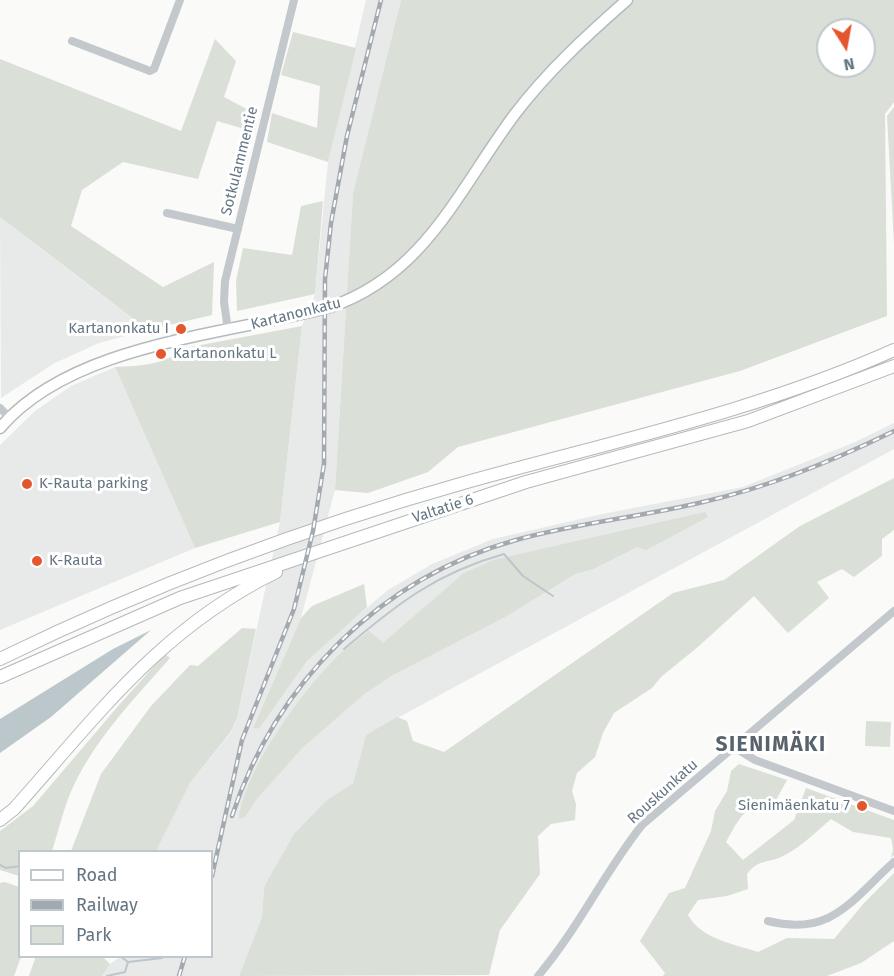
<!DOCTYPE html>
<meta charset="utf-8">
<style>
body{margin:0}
#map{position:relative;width:894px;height:976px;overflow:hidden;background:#fafaf8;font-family:"Fira Sans",sans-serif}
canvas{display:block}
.legend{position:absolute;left:18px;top:850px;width:195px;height:108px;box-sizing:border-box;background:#fff;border:2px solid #c1c8cd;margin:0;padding:8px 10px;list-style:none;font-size:18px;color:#657683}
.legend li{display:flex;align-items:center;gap:12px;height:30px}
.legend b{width:30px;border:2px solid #c1c8cd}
.north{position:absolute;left:816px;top:18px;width:60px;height:60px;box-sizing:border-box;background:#fff;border:2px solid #c1c8cd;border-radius:50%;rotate:169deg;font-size:16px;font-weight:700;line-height:24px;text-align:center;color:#657683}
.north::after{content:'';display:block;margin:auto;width:21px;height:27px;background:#e4572e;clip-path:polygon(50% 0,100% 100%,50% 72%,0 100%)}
</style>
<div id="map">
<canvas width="894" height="976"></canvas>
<ul class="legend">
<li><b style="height:8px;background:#fff"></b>Road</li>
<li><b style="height:8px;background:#a2aab0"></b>Railway</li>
<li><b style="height:16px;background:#dadfd7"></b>Park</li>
</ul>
<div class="north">N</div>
</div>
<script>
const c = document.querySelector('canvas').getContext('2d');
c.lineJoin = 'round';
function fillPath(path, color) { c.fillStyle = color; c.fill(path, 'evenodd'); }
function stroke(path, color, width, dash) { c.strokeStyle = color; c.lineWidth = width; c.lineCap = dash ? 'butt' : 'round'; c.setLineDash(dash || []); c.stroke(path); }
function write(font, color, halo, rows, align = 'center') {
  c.font = font + ' "Fira Sans",sans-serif'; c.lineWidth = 6; c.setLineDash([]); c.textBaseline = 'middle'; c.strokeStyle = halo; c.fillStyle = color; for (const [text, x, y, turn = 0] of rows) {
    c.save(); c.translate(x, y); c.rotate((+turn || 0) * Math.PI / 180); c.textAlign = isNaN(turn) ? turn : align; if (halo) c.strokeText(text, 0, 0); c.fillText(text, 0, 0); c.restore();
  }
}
fillPath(new Path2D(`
 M366,0H401L353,193L335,490L301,618L253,728L259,729L307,661L340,630L388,590L432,564L493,539L602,514L743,487L855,442L894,423V449L366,735L353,783L327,800L264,887L262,917L239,976H102L110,964L120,957L212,956V852L156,851L190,783L230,734L237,718L280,522L302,326L315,294L328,162Z
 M0,217L70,271L148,330L99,343L53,364L1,398Z
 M115,367L195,548L0,630V445L35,411L71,386Z`), '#e8e9e9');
fillPath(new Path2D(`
 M401,0H894V102L885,114L887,316L740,371L458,447L428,472L368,493L335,490L353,193ZM828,30H864V66H828Z
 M293,32L356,48L328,162L267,142L272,113L317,128L320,86L281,75Z
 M215,39L236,61L224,97L258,115L255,132L217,121L198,179L123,162L82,190L71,226L163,287L214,262L212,315L148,330L0,217V59L181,131Z
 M894,107V243L887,116Z
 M323,201L315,294L237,311L236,281L243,248L292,255L301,206Z
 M302,326L280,522L195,548L115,367C142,366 164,365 185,348Z
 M894,478V530L882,539V556L854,577L842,569L817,582L829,598L788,633L754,596L699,646L661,677L652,688L614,713L603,733L595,757L577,773L572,791L576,804L575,820L551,824L538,836L540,874L500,930L489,975L239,976L262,917L264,887L294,834L327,800L353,783L366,735L397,717L407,721L413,741L444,752L673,593L724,580L800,526Z
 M705,512L708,517L646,550L637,547L593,569L575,574L505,617L391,676L363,695L302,748L256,800L245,817L239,819C244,770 304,688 340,654C349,646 360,638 369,631L383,643L464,573L493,560Z
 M364,584L367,607L307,661L259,729L253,728L301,618L312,606Z
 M242,628L256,629L237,718L230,733L190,783L156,851H71L101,774L151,706L190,665L198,666Z
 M165,654L170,658C135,698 97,737 74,785C64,805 59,830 52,851L20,852L19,876L0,870V831L33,806L119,705Z
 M866,721L891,722L890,747L865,746Z
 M739,764L787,780L776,800C743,807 742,814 726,842L743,860L794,820L806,788L894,820V855L891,858L893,849L891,838L853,832L831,819C816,832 802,846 785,855C769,864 759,858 747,874L748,889L727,896L698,900L688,915C701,939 734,944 758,952L787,938L834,939L864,903L894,873V941L861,963L827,976H663L665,973L640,941L669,893L685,888L711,831L715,811L727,791L731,771Z
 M5,882L19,887L21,957L14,976H0V883Z
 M36,956L103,957L110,964L102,976H29Z`), '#dadfd7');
fillPath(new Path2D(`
 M151,630L51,717L0,753V719L113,649Z`), '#bbc7cb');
stroke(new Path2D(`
 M344,649C397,604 436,573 504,554L523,576L553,596
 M0,865L6,868L20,866
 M120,956L128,962L162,958
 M107,976L125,972L128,962`), '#bbc7cb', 2);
const major = new Path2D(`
 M0,428C72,343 227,335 330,307C425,275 459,189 515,114C547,72 587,35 627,0`);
const highway = new Path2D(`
 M0,659C149,586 307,527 467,482C610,442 758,411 894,350
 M0,677L180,598L526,482L748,421L894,366
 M0,820L14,809C97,716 160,629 276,572`);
stroke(major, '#b5babe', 13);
stroke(highway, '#b4b9bd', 14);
stroke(new Path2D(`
 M72,41L150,71L154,69L180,0
 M167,213L238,229
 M228,330L224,302L225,281L294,0
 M0,408L9,417
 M734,747L755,760L894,811
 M768,921C832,937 851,900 894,862
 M538,976C578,929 604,873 642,825L894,611`), '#c3c8cc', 8);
stroke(major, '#fff', 10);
stroke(highway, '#fff', 12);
const rail = new Path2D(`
 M232,816C276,683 380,578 516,540C577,523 641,517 703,502C769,487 833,461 894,431
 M212,876L242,740L294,609L313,531L324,464L325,279L331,223L347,136L381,0
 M179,976L185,956`);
stroke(rail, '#a2aab0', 4.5);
stroke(rail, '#fff', 2, [7]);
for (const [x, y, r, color] of [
 [181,329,6,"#e4572e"],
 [161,354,6,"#e4572e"],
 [27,484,6,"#e4572e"],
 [37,561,6,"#e4572e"],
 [862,806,6,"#e4572e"]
]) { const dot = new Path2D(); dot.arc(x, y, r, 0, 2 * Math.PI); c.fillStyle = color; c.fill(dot); stroke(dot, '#fff', 2); }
write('15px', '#657683', '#fff', [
 ["Sotkulammentie",240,161,-76],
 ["Kartanonkatu",296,314,-14],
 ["Valtatie 6",443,509,-18],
 ["Rouskunkatu",663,792,-42]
]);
write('15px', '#657683', '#fff', [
 ["Kartanonkatu I",169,329,"right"],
 ["Kartanonkatu L",173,354],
 ["K-Rauta parking",39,484],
 ["K-Rauta",49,561],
 ["Sienimäenkatu 7",850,806,"right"]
], 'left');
c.letterSpacing = '1.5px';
write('bold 21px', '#57646e', '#fff', [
 ["SIENIMÄKI",771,745]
]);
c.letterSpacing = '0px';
</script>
